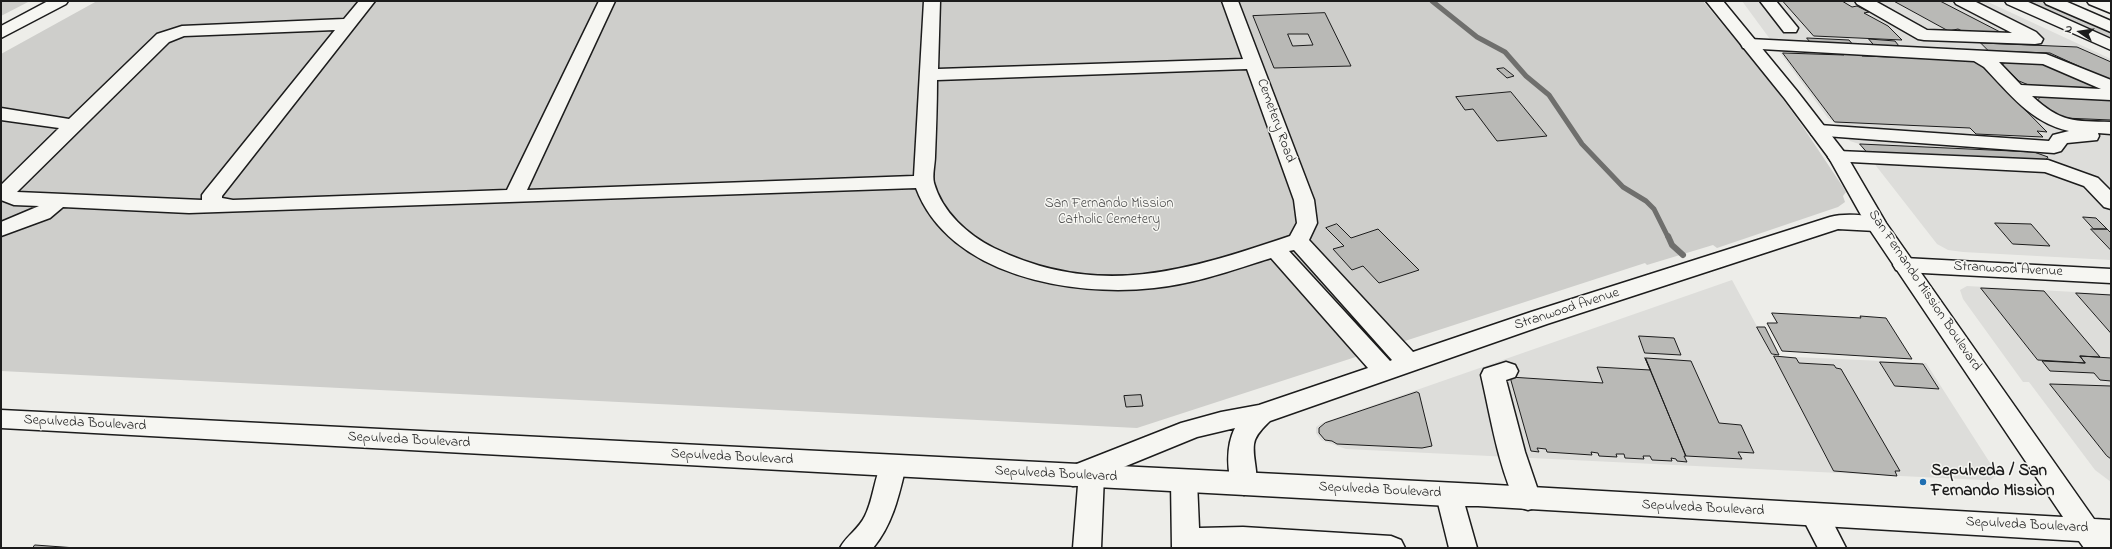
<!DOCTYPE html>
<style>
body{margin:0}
#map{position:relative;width:2112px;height:549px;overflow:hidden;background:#edede9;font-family:"Indie Flower",sans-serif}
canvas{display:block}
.frame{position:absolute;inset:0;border:2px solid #1c1c1c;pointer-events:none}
.north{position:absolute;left:2060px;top:12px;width:40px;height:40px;-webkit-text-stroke:3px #f6f6f2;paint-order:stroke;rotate:283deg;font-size:11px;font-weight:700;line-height:16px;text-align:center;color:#1c1c1c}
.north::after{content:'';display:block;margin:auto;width:14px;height:18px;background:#1c1c1c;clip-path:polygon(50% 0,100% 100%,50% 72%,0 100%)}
</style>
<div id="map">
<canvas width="2112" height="549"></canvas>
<div class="frame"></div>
<div class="north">N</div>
</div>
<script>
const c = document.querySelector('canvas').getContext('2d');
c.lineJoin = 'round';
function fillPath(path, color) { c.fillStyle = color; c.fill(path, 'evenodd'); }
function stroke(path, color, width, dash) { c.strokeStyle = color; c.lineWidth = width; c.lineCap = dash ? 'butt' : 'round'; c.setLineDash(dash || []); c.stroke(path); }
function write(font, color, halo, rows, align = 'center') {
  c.font = font + ' "Indie Flower",sans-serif'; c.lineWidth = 3; c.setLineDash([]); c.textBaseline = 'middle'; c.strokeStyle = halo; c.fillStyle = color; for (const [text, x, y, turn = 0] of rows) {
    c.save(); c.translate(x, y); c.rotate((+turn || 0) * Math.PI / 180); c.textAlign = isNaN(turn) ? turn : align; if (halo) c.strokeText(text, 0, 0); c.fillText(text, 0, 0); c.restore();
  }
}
fillPath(new Path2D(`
 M1742,1H1986L2111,59V260L1963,252L1948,250L1937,244L1859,144L1850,141L1837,124L1828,118Z
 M1732,280L1773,356L1926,363L1992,466H1995L1998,474L1990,480H1983L1346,449L1321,440L1316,433V427L1322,423Z
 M1967,286L2111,294V482L2095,470L2029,382H2023L1963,299L1960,290Z`), '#ddddda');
fillPath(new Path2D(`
 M1,1H30L1,16Z
 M97,1H1703L1769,80L1803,127L1843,187L1846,192L1843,196L1845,202L1838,207L1717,248L1713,245L1647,265L1645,263L1137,428L1,371V54Z
 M2024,1H2041L2111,33V40Z`), '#cececb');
stroke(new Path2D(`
 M1432,1L1477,37L1505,52L1526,76L1549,95L1582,144L1623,187L1646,201L1654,209L1668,237`), '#6f6f6d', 5);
stroke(new Path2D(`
 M1668,236L1672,245L1683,255`), '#6f6f6d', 6);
const building = new Path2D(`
 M1783,1H1842L1852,7L1857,6L1869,12L1864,13L1888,26L1902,40L1814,36Z
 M1894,1H1940L2004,34H1968L1958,29L1949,31Z
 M1325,13L1351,66L1274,68L1253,16ZM1288,34H1308L1313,45L1293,46Z
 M1807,38L1849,40L1854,46L1812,44Z
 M1869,39L1895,41L1899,46H1875Z
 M1981,43L2077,47L2111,62V81L2050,53L1989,51Z
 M1783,53L1844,55L1842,53L1860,54L1862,56L1976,60L2047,132L2037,131L2043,137L1976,134L1970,128L1835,122Z
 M2006,62L2051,64L2102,88L2031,86L2019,81L2003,65Z
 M1504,68L1514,76L1507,78L1497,69Z
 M1511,92L1547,136L1497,141L1473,109L1465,110L1456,97Z
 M2042,96L2111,99V120L2064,118L2052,113L2038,100Z
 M1860,144L2034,152L2048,157L2045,161L1867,152Z
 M2083,217L2096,218L2107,229H2094Z
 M1995,223L2031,224L2050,246L2013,244Z
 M1337,224L1351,238L1378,229L1419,270L1379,283L1363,266L1352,270L1333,249L1344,246L1326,228Z
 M2091,229H2107L2111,233V250Z
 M1981,288L2044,291L2100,357L2080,356L2085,363L2038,360Z
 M2076,293L2111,295V333Z
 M1772,313L1861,318L1860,316L1886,318L1912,359L1782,351L1767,323H1777Z
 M1757,327H1765L1779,355L1772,354Z
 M1639,336L1674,338L1681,355L1645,353Z
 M1774,356L1796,358L1799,363L1834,365L1836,368L1841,369L1900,471H1895L1897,476L1834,471Z
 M2080,356L2111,358V381L2100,380L2094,373L2050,371L2042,361L2085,363Z
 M1645,358L1686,456H1684L1687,462L1677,461L1676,459L1671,458L1672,461L1652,460L1650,456H1643L1644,459L1625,458L1624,454H1616L1617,457L1599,456L1598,453L1591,452L1592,455L1547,452L1546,449L1537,448L1539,452L1531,451L1510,377L1603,383L1597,367L1650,370Z
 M1646,358L1691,361L1719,423L1741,425L1754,453L1738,452L1742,459L1686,456Z
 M1880,362L1923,364L1939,389L1895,386Z
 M2050,384L2111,386V459L2107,456Z
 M1417,392L1419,393L1432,446L1422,448L1337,444L1332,441L1325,440L1319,433V428L1325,423Z
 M1141,395L1143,406L1126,407L1124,396Z
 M35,545L76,548H33Z`);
fillPath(building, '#b9b9b6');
stroke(building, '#1c1c1c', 1);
const minor = new Path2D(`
 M359,1H375L222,196V198L233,200L507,190L599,1H615L527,190L914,176L924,1H940L938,69L1243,59L1222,1H1238L1314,200L1317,223L1309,240L1413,352L1531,312L1830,217C1845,213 1868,215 1883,219L1886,224L1883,229L1876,231L1838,229L1547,324L1270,421C1264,427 1255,435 1254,444C1252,460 1261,476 1253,491L1244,495L1235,491C1226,474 1226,445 1235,428L1197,437L1104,475L1101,548H1073L1078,485L1073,486L1064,483L1060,476L1064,469L1181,423L1221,412L1259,405L1368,368L1271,258C1233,270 1194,284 1154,288C1072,297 949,276 916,188L189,213L63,207L50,218L1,236V222L39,206L14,205L1,200V185L59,128L1,120V108L69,119L157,34L182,26L344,19ZM335,30L205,191L202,195V200L17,192L169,42L184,36ZM1247,69L1294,200L1297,223L1290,236C1186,271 1099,299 994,248C968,235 942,212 934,183C932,175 935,164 935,156C936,130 937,105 937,80ZM1294,250L1392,360L1390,361L1289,251Z
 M1760,1H1776L1798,28L1796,32H1784Z
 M1855,1H1875L1927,30L2012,33L1956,4L1954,1H1974L2036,32L2043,39L2041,43L2035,44L1924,40L1918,39L1857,4Z
 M2087,1L2111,2V13L2089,4Z
 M1749,39L2046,54L2111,80V100L2032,96C2061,123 2074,121 2111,122V134L2098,133L2099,136L2097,140L2067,143L2061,151L2054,153L1812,135L1810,131L1812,127L1819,125L2049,141L2053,135L2069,131C2031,123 2009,93 1984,67L1974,61L1743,48L1741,44L1743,40ZM1999,62L2043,64L2101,89L2021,85Z
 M1838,151L2048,160L2098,178L2111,191V209L2104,207L2084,186L2045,172L1831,161L1828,157L1831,153Z
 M1904,258L2111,269V283L1904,272L1896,270L1893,265L1896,260Z
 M1506,362L1515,365L1518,371L1515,377L1506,380L1525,452L1541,499L1538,507L1528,510L1518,507C1498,467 1491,418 1481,375L1484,369Z
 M893,456L902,459L906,466C899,495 893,524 873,548H840C846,536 859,529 865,516C874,498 874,476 884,459Z
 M1184,471L1193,474L1197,481L1199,528L1243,527L1391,536L1401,540L1405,548H1172L1171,481L1175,474Z
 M1449,484L1458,487L1462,495L1477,548H1449L1436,495L1440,487Z
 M1815,504L1825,507L1846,548H1818L1801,515L1805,507Z`);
const major = new Path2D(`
 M48,1H68L66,4L1,38V26Z
 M1706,1H1723L1797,91L1845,153L1886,223L2094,519L2111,520V548H2084L2079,541L1478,506H1449L1,428V410L1478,484L2063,517L1866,224L1829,158L1785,99Z
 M2005,1H2026L2111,39V50L2007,4Z
 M2044,1H2065L2111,21V32L2046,4Z`);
stroke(minor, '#1c1c1c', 3);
stroke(major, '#1c1c1c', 3);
fillPath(minor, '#f6f6f2');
fillPath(major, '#f6f6f2');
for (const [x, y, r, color] of [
 [1923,482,4,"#1f6fb2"]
]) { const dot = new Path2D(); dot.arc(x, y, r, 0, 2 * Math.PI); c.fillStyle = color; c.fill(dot); stroke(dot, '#f6f6f2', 1.5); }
write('14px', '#1c1c1c', '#f6f6f2', [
 ["Cemetery Road",1275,121,70],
 ["Stranwood Avenue",2008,270,3],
 ["San Fernando Mission Boulevard",1924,291,56],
 ["Stranwood Avenue",1567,310,-18],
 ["Sepulveda Boulevard",85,424,3],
 ["Sepulveda Boulevard",409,441,3],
 ["Sepulveda Boulevard",732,458,3],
 ["Sepulveda Boulevard",1056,475,3],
 ["Sepulveda Boulevard",1380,491,3],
 ["Sepulveda Boulevard",1703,509,3],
 ["Sepulveda Boulevard",2027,526,3]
]);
write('14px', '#515151', '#f6f6f2', [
 ["San Fernando Mission",1109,205],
 ["Catholic Cemetery",1109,221]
]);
write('bold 17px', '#1c1c1c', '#f6f6f2', [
 ["Sepulveda / San",1931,472],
 ["Fernando Mission",1931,492]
], 'left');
</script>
